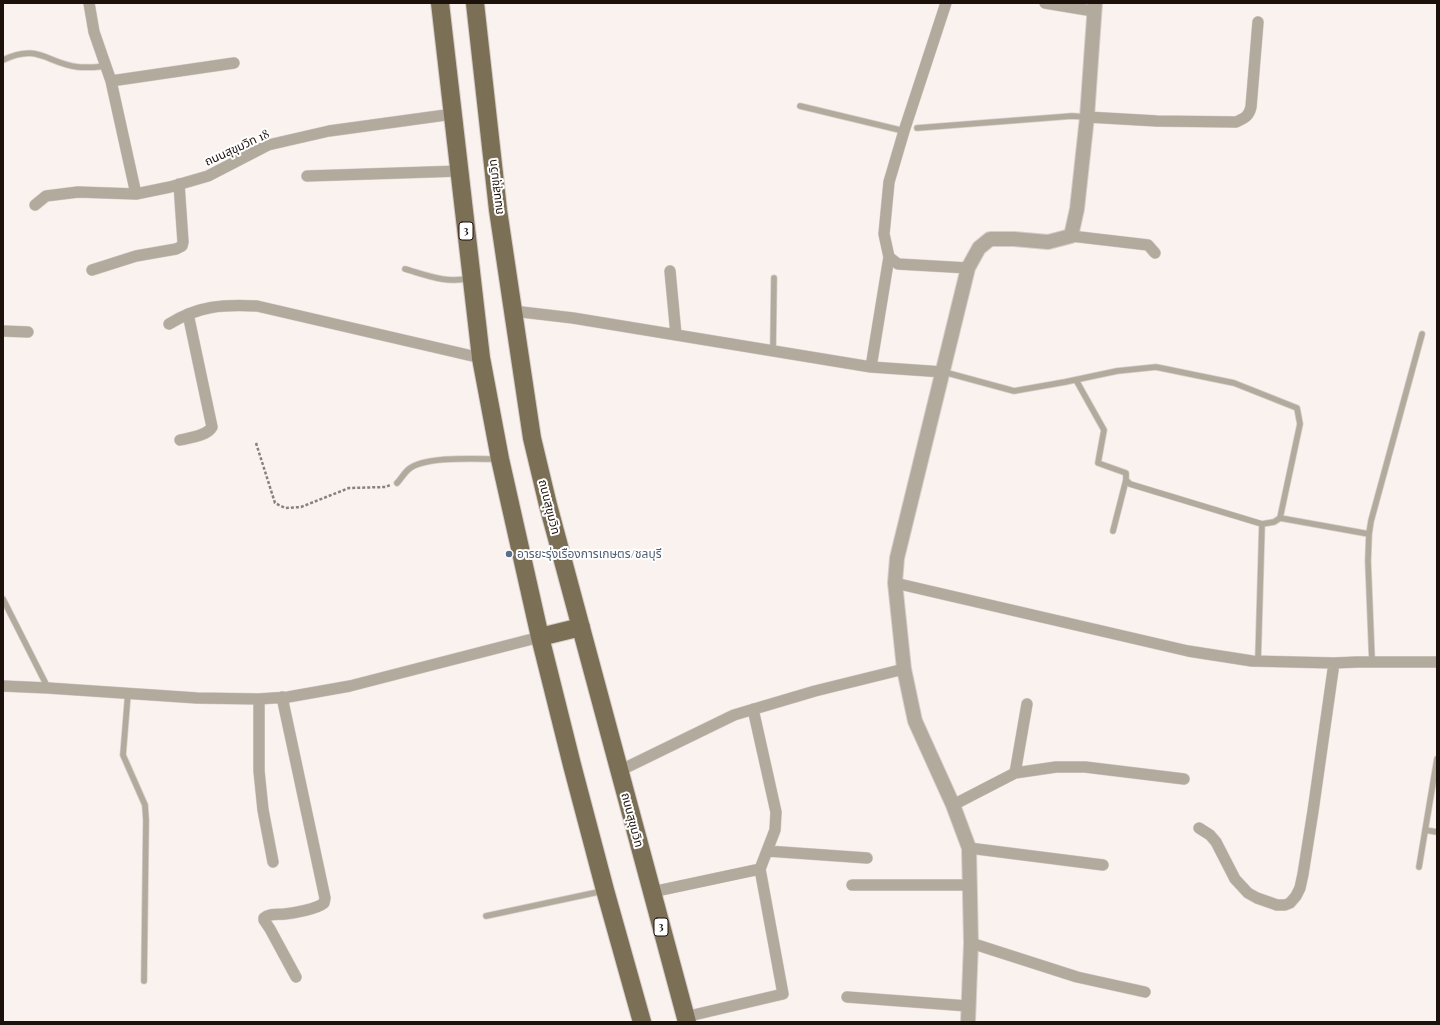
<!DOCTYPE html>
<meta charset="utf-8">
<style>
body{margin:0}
#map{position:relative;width:1440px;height:1025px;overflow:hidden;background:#faf2ef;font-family:"Playfair Display",serif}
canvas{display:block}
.frame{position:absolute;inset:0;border:4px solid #1d110c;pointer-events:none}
</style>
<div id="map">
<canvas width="1440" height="1025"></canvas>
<div class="frame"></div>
</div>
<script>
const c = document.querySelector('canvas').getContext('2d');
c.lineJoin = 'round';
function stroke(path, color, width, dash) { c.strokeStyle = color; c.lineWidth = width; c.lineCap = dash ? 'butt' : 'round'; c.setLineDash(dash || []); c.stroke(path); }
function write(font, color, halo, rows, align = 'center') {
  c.font = font + ' "Playfair Display","Noto Sans Thai",serif'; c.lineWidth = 4; c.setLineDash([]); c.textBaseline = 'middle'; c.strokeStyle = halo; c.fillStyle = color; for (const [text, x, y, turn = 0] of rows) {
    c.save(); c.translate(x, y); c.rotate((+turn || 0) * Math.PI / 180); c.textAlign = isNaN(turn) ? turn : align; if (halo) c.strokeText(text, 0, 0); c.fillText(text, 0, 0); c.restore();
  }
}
const service = new Path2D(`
 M3,60C39,43 46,63 78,67C87,68 96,67 106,66
 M800,106L904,131
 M917,128L1072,116L1086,117
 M405,269C426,275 447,284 469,278
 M773,351L774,278
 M944,372L1014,391L1065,382L1117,371L1156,367L1234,383L1297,408L1300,424L1280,518L1274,522L1262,524L1130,484L1126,480V473L1098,463L1104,430L1076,380
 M397,483C401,479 404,473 409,469C425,456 476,459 497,459
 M1280,518L1369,534
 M1113,531L1126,480
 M3,599L48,688
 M1258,661L1262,524
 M1372,661L1368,561L1369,534L1371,521L1422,334
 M128,693L123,755L145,805L146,820L144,981
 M1425,830L1437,832
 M1419,867L1437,759
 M486,916L603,891`);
const minor = new Path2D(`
 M89,3L94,32L111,81L136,194
 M946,3L904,131L889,182L884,234L889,257L898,264L968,268
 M1045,3L1093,11
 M111,81L234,63
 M1087,117L1157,121L1236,122C1245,118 1249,116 1251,107L1258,22
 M307,176L460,171
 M35,205L46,196L78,192L136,194L170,187L208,176L268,145L329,131L453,114
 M1071,236L1148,245L1155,253
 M92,270L136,256L176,249L182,246L183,242L179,184
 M670,271L676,335
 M513,311L573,318L871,367L943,372
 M169,324C198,306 223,304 257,306L481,358
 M3,331L28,332
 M871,367L889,257
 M180,440C189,438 207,436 212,427L188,314
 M895,583L1188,651L1252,661L1334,663L1357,662H1437
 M3,686L48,688L197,698L259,699L288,697L350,686L540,637
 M282,697L325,898L324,903C317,909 294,913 285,914C278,915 269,913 264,918V920L270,929L296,977
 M259,699V771L263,810L273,862
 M619,771L734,715L815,691L904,669
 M1015,773L1027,704
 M953,805L1015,773L1056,767H1085L1184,779
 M1199,828L1210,835L1216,842L1235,879L1248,893L1257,898L1277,905H1285L1290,903L1296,896L1300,888L1303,874L1313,811L1334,663
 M969,848L1103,865
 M767,851L867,858
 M852,885H970
 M652,892L760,869
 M971,943L1077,977L1145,992
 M847,997L968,1006
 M685,1017L783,994L760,869L775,830L776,812L753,709`);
const tertiary = new Path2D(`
 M968,1022L971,943L969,848L953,805L915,721L904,669L895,583L897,558L968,268L979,248L990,239H1014L1048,242L1071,236L1077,209L1087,117L1095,3`);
const primary = new Path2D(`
 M440,3L481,358L500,459L540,637L572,765L605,890L642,1022
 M475,3L498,210L513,311L532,438L548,505L687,1022
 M540,637L581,627`);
stroke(service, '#d7cecb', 7);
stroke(minor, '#d7cecb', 12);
stroke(tertiary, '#d7cecb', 16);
stroke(primary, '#d7cecb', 20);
stroke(new Path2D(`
 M256,443L275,503L285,508L301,507L349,488L386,487L390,485`), '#8a807c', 2.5, [3, 2]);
stroke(service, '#b2ab9d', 5.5);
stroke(minor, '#b2ab9d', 11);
stroke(tertiary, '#b2ab9d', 14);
stroke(primary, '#7b6f56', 18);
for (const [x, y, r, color] of [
 [509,554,4,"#5c6f8a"]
]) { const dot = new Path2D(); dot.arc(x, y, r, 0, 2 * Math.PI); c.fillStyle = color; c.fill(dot); stroke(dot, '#fff', 1.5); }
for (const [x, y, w] of [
 [466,231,14],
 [661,927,14]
]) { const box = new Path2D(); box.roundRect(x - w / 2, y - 9, w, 18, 3); c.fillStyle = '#fff'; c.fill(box); stroke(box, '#1d110c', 1); }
write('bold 11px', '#1d110c', null, [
 ["3",466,231],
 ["3",661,927]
]);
write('12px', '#1d110c', '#fff', [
 ["ถนนสุขุมวิท 18",237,148,-25],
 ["ถนนสุขุมวิท",496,187,-97],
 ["ถนนสุขุมวิท",549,507,76],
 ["ถนนสุขุมวิท",632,820,75]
]);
write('12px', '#4e5e75', '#fff', [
 ["อารยะรุ่งเรืองการเกษตร/ชลบุรี",517,554]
], 'left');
</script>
